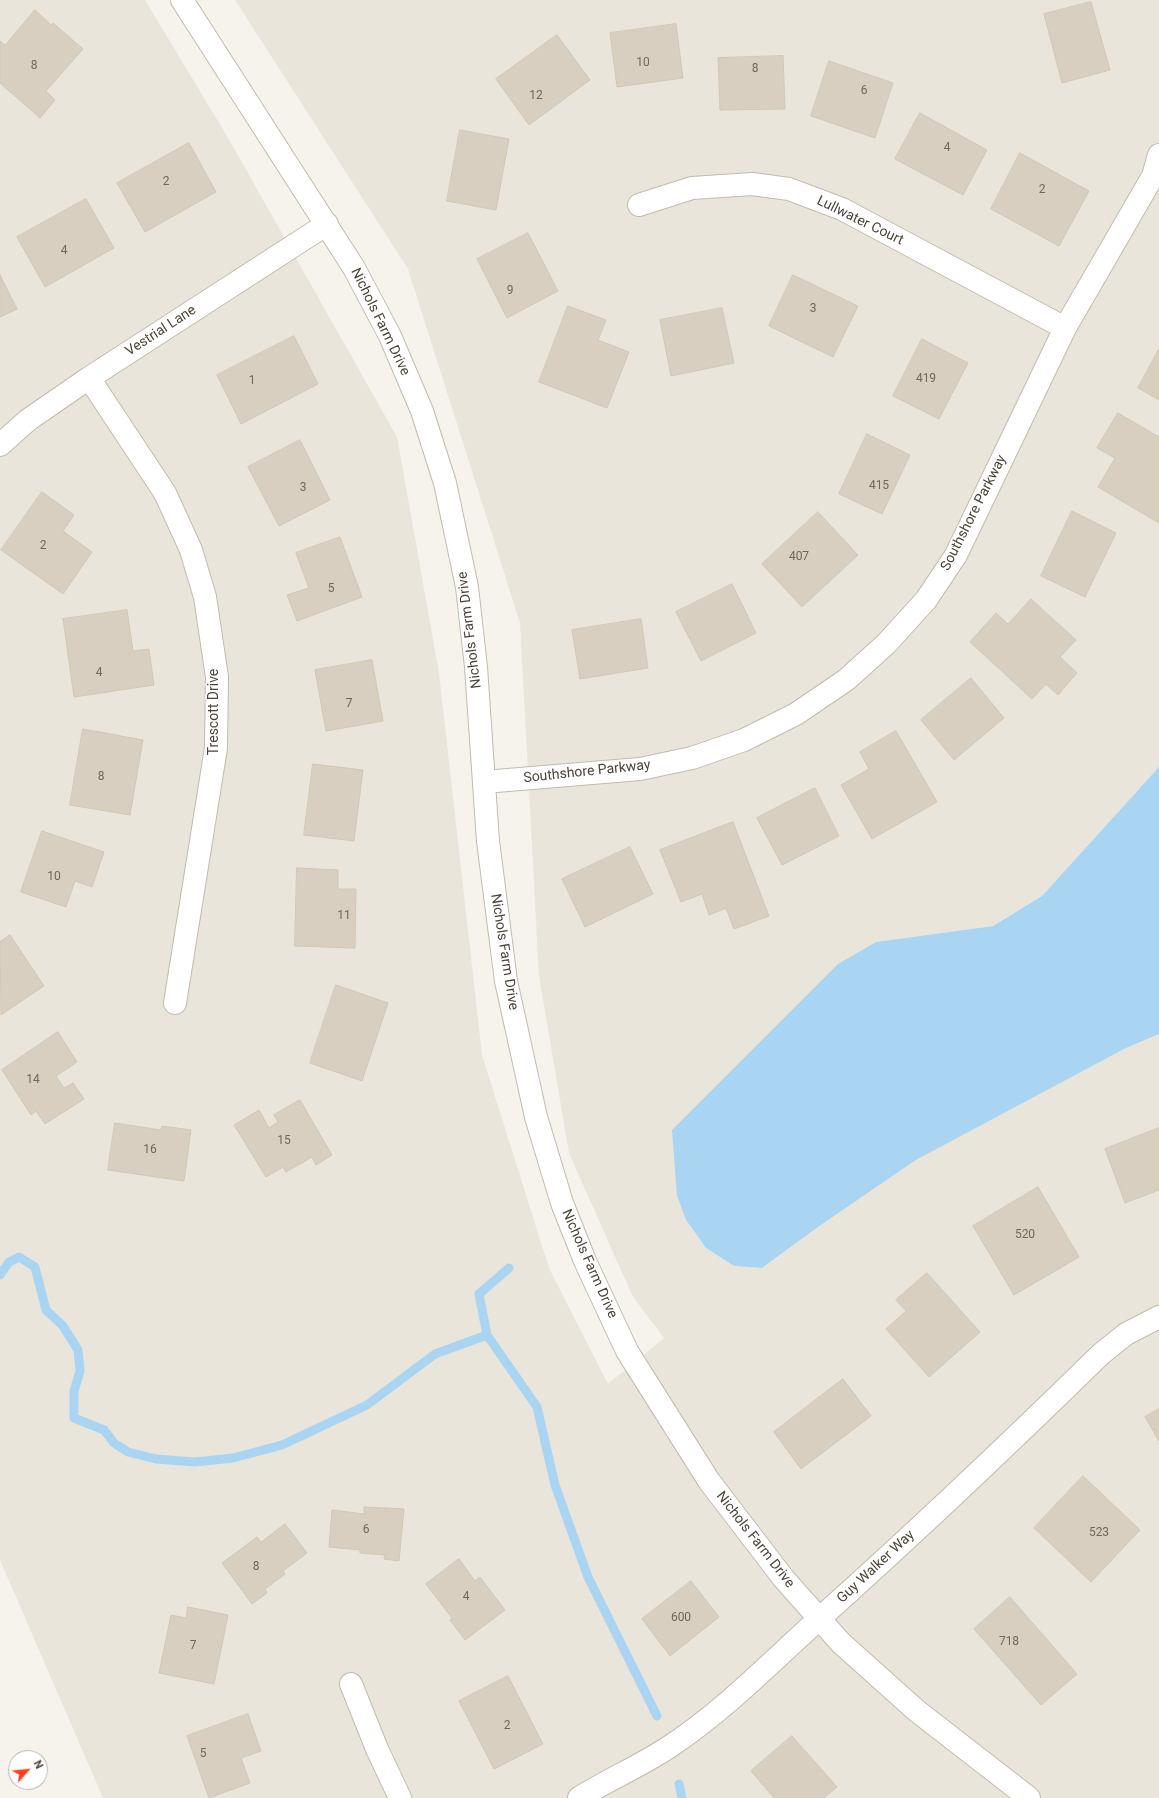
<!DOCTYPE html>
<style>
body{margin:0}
#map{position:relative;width:1159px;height:1798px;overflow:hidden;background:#f6f3ec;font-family:Roboto,sans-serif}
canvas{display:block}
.north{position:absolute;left:8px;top:1750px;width:40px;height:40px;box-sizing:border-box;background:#fff;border:1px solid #b7b4b0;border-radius:50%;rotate:63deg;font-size:11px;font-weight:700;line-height:16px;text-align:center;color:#4b4439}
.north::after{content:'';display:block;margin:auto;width:14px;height:18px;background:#fc3f1d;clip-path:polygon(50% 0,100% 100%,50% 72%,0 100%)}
</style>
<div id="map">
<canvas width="1159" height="1798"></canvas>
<div class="north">N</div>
</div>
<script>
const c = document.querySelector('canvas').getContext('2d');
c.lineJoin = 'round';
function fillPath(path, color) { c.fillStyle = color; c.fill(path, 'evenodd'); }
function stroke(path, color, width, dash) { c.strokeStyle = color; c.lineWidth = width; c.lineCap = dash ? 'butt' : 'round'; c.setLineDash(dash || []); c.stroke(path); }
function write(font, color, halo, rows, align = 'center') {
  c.font = font + ' Roboto,sans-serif'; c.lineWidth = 3.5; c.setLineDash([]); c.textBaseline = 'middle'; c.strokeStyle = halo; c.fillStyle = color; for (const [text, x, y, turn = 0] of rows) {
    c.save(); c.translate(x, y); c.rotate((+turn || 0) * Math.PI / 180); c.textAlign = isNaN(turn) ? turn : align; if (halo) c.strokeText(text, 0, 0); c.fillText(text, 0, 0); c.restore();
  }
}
fillPath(new Path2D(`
 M0,0H145L227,136L397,437L439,673L482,1055L549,1268L608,1384L664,1338L633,1297L569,1153L539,976L520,623L408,269L235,0H1159V767L1042,896L993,926L876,942L677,1196L686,1220L706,1248L734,1266L762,1268L818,1227L916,1160L1126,1048L1159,1034V1798H103L0,1560Z`), '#eae5da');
fillPath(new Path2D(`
 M1159,767V1034L1126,1048L916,1160L818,1227L762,1268L734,1266L706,1248L686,1220L677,1196L672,1130L838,964L876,942L993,926L1042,896Z`), '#a9d4f2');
stroke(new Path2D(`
 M0,1275L9,1262L19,1257L35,1267L46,1310L63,1326L78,1350L80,1371L74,1391V1418L104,1430L114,1443L128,1452L156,1459L195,1462L233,1458L282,1445L367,1405L435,1354L487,1335L479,1294L509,1268
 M487,1335L537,1407L555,1485L588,1577L657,1716
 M679,1784L682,1798`), '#a9d4f2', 9);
const building = new Path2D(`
 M1091,2L1110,70L1062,83L1044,14Z
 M35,10L51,25L53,23L83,49L46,91L55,100L40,118L0,83V41L5,45Z
 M676,24L683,78L617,87L610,33Z
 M557,35L590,80L529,125L496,79Z
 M783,56L785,109L720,110L718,58Z
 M829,61L893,83L875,138L811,116Z
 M920,113L987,150L963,195L895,159Z
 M460,130L509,139L496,210L447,201Z
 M189,143L216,192L145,232L117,183Z
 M1020,153L1089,191L1059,246L991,209Z
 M86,199L114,248L45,287L17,237Z
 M528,233L558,291L507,318L477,259Z
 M0,275L17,309L0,317Z
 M793,275L858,306L833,357L769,326Z
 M568,306L606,320L598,340L629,352L607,408L539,382Z
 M722,308L734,363L671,376L660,320Z
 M294,336L318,384L241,424L217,375Z
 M922,339L968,363L939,419L893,396Z
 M1159,349V400L1138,388Z
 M1118,413L1159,437V523L1098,487L1115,458L1097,448Z
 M867,434L910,455L882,514L839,494Z
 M300,440L330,500L279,526L248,467Z
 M42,492L74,515L63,531L92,552L63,594L1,550Z
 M1072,511L1116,533L1085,597L1041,576Z
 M818,512L858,555L802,607L762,564Z
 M340,537L362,597L297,621L287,595L309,588L296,553Z
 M732,584L756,633L701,661L676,612Z
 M1031,599L1076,640L1060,657L1077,673L1058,695L1046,684L1032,699L970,642L996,613L1008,624Z
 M127,610L133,651L149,649L154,685L74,697L63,619Z
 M641,619L648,668L580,679L572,630Z
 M372,660L383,721L326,731L315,670Z
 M971,678L1004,718L954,760L921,720Z
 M83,729L143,740L130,815L70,805Z
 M896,731L937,802L872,839L841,785L869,769L860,752Z
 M313,764L363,770L354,841L304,835Z
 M815,788L839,836L782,865L757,818Z
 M733,822L769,916L734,929L726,908L709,915L702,894L681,902L660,850Z
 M42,831L104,852L92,887L75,881L66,907L21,892Z
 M630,847L653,894L585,927L562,879Z
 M297,868L338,870V889H356L355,948L295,946Z
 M10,935L44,986L1,1015L0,942Z
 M336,985L388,1003L362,1081L310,1063Z
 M58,1032L77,1062L56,1076L64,1088L73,1083L84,1099L45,1124L36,1111L31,1115L2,1070Z
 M300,1100L332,1155L316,1165L312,1157L286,1172L283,1167L266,1177L234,1125L259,1110L269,1128L278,1122L274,1115Z
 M115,1123L161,1130L162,1126L191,1130L184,1181L108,1170Z
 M1159,1128V1190L1125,1203L1105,1149Z
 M1038,1187L1079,1257L1014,1295L973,1226Z
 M927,1273L980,1332L929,1377L886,1329L906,1311L896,1300Z
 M843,1379L871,1416L801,1469L774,1432Z
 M1159,1409V1441L1145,1417Z
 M1083,1476L1140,1530L1091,1582L1034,1528Z
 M364,1507L404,1509L399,1561L384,1559L385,1555L360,1553V1550L329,1547L332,1510L364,1514Z
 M285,1524L307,1553L283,1571L285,1574L265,1589L267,1593L252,1604L222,1563L257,1537L261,1542Z
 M459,1559L475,1581L480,1577L505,1610L465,1640L450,1620L452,1618L426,1584Z
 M691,1581L719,1617L670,1656L642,1619Z
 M1010,1597L1077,1674L1041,1705L974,1629Z
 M188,1607L228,1615L214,1684L159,1673L171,1615L186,1618Z
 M508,1676L543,1744L494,1769L459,1701Z
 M248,1714L261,1751L241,1758L250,1783L209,1798L187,1736Z
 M792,1736L837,1787L824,1798H774L751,1771Z`);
fillPath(building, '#d8cfc1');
stroke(building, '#d3c7b4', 1);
const minor = new Path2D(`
 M182,0L354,268L390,336L422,411L445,483L467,587L476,667L488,841L506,981L536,1117L562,1203L585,1261L627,1351L709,1481L784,1579L841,1643L917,1711L1029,1798
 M639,205L692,188L752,184L789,189L842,209L1065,328
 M89,378L165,493L191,550L205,597L217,677L216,748L175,1003
 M0,445L28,420L89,378L327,224
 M484,782L640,769L692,758L744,740L796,714L846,680L886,644L926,600L956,555L1065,328L1153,176L1159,155
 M351,1684L377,1749L400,1798
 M579,1798C609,1779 643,1765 672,1745C726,1709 771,1662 819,1619C915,1533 1009,1444 1101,1354L1126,1334L1159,1317`);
stroke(minor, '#c2bbae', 24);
stroke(minor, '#fff', 22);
write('12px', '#6e675b', null, [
 ["10",643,63],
 ["8",34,66],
 ["8",755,69],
 ["6",864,91],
 ["12",536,96],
 ["4",947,148],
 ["2",166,182],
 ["2",1042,190],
 ["4",64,251],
 ["9",510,291],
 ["3",813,309],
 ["419",926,379],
 ["1",252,381],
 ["415",879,486],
 ["3",303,488],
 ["2",43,546],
 ["407",799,557],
 ["5",331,589],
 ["4",99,673],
 ["7",349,704],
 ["8",101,777],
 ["10",54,877],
 ["11",344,916],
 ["14",33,1080],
 ["15",284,1141],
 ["16",150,1150],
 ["520",1025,1235],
 ["6",366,1530],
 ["523",1099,1533],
 ["8",256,1567],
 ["4",466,1597],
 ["600",681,1618],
 ["718",1009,1642],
 ["7",193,1646],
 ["2",507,1726],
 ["5",203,1754]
]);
write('14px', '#4b4439', '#fff', [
 ["Lullwater Court",860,221,26],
 ["Nichols Farm Drive",380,322,64],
 ["Vestrial Lane",161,331,-33],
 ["Southshore Parkway",974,513,-63],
 ["Nichols Farm Drive",470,630,-97],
 ["Trescott Drive",214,712,-90],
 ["Southshore Parkway",587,772,-6],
 ["Nichols Farm Drive",504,952,81],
 ["Nichols Farm Drive",589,1264,66],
 ["Nichols Farm Drive",755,1540,52],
 ["Guy Walker Way",876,1567,-43]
]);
</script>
